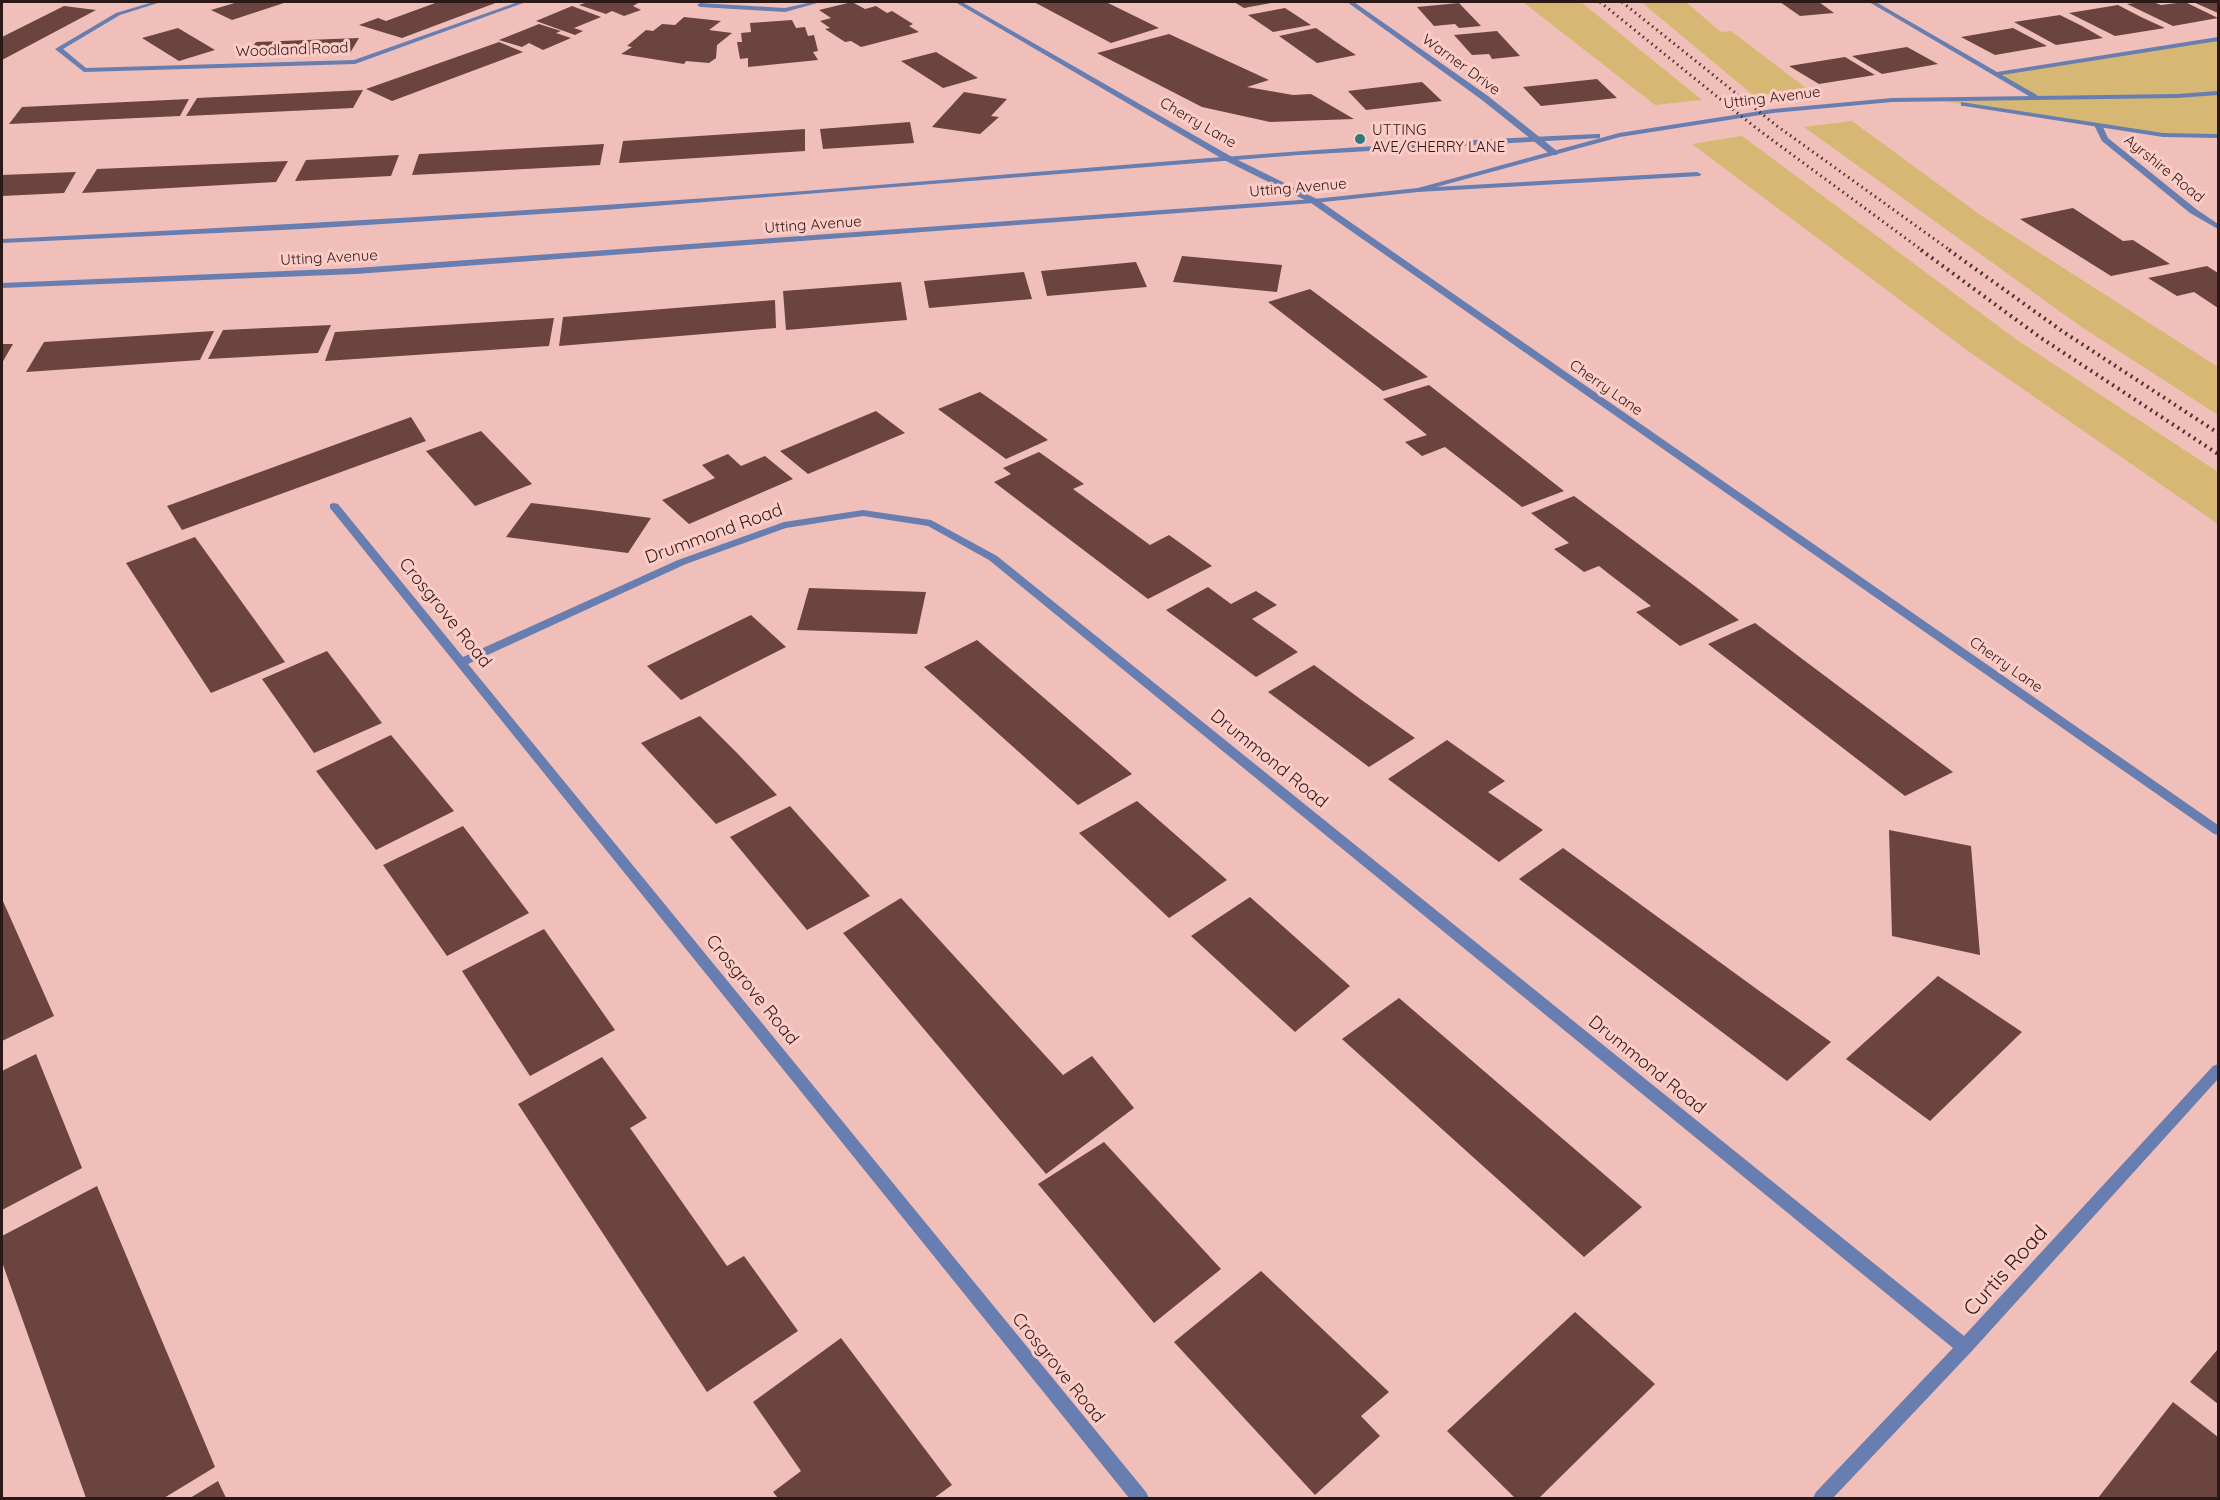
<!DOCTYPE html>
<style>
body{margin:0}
#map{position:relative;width:2220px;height:1500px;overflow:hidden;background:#f0bfb9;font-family:Quicksand,sans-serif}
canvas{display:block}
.frame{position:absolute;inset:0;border:3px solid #2a1917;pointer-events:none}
</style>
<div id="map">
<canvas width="2220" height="1500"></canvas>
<div class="frame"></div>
</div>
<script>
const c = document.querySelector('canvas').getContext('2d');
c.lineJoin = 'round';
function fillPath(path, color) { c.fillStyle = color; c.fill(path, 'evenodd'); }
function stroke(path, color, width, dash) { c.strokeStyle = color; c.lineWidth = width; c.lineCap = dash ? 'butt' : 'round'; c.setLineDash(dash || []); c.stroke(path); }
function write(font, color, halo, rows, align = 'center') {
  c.font = font + ' Quicksand,sans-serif'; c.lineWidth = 6; c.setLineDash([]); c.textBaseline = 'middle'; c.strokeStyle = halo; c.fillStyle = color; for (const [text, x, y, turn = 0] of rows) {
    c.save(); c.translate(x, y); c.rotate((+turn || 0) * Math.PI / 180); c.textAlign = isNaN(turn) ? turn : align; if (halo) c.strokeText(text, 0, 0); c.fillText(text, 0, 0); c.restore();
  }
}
fillPath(new Path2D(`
 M1523,2H1581L1702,100L1655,105Z
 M1641,2H1686L1721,32L1731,31L1810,91L1753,95Z
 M2218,39V136L2163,135L1930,99L2033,97L1998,74Z
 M1852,121L1979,214L2218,367V415L2083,328L1804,127Z
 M1742,136L2017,340L2218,472V524L1968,351L1692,144Z`), '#d6b874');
fillPath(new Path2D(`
 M238,2H287L232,20L211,10Z
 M438,2H498L402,38L359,25L378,18L386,21Z
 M588,2H640L633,6L641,10L624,16L612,11L606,14L579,5Z
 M852,2L865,9L876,6L887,13L892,11L913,24L909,26L919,32L861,47L851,41L845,42L825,29L830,28L820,21L831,18L819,10Z
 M1034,2H1106L1159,28L1111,43Z
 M1234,2H1271V3L1244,8Z
 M1780,2H1819L1834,13L1800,16Z
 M2142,2H2153L2161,5L2185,2L2218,18L2173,26L2127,4Z
 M2193,2H2218V13Z
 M1459,3L1481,26L1459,28L1455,24L1434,26L1417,7Z
 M2118,5L2141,17L2165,28L2115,36L2069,13Z
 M64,6L96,10L2,60V37Z
 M572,6L601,17L574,28L583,31L575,35L536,21Z
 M1285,8L1311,25L1273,32L1248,15Z
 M2060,15L2082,26L2103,38L2056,45L2014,22Z
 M684,17L721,21L709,30L732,33L717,45L716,58L709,63L686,61L684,64L621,54L632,47L627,46L646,30L653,31L662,24L675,25Z
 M792,20L796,28L805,27L808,36L814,35L818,51L813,52L818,60L748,67V58L740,59L737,42H742L741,33L751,32L750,23Z
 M539,24L561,31L556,33L571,38L543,50L529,43L522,47L499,40Z
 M178,28L215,50L179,61L142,38Z
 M1316,28L1342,46L1356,55L1317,63L1279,36Z
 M2013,28L2047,46L1995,55L1961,37Z
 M1497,31L1520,56L1492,59L1489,54L1472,55L1454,35Z
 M1169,34L1269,80L1247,87L1293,95L1311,94L1354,119L1270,122L1202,107L1097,53Z
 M359,38L350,53L245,57L256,42Z
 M499,42L523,52L392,101L366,89Z
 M1907,47L1938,64L1882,74L1852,56Z
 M936,52L978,78L943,88L901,61Z
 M1845,57L1875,75L1819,84L1789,66Z
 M1597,79L1617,98L1541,106L1523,87Z
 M1422,82L1442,101L1366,110L1348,91Z
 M363,90L353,108L186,116L197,98Z
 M964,92L1007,99L991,116L999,117L980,134L932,127Z
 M189,99L180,116L9,124L22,107Z
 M910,122L914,143L823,149L820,129Z
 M805,129V151L619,163L623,141Z
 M604,144L600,165L412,175L419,154Z
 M399,155L391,176L295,181L306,160Z
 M288,161L276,182L82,193L97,169Z
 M76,172L64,193L2,196V175Z
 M2073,208L2123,241L2133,240L2170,264L2111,276L2020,219Z
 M1182,256L1282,265L1277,292L1173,282Z
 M1136,262L1147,287L1047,296L1041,271Z
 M2207,266L2218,273V308L2194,292L2177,296L2148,278Z
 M1024,272L1032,299L929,308L924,281Z
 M901,282L907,320L786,330L783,291Z
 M1310,289L1428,377L1383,391L1268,302Z
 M775,300L776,328L559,346L563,317Z
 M554,318L549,346L325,361L335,332Z
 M331,325L318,353L208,359L223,330Z
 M214,331L200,360L26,372L44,342Z
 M2,344H13L2,363Z
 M1429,385L1564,491L1522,507L1445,447L1422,456L1405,442L1427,435L1383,399Z
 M980,392L1013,415L1048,440L1006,459L938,409Z
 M876,411L905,433L808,474L780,451Z
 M411,417L426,441L182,530L167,506Z
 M481,431L532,484L475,506L426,451Z
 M1039,452L1084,484L1073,489L1150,545L1169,535L1212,566L1148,599L994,482L1011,474L1003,468Z
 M728,454L741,466L765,456L793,479L689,524L662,500L715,478L702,465Z
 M1574,496L1696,587L1739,620L1680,646L1636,612L1651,606L1609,574L1599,566L1584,572L1554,549L1569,543L1531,513Z
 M531,503L591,510L651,518L628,553L506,537Z
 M195,537L285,662L211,693L126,563Z
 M1208,587L1231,604L1256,591L1277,605L1252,619L1298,652L1256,677L1166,610Z
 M809,588L926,592L917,634L797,630Z
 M751,615L786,647L681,700L647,666Z
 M1755,623L1801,658L1953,772L1905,796L1708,644Z
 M977,640L1051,704L1132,774L1078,805L924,667Z
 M327,651L382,723L314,753L262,679Z
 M1314,665L1363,701L1415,738L1369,767L1268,692Z
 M700,716L738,754L777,795L716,824L641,743Z
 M391,735L454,811L376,850L316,771Z
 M1447,740L1505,781L1488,792L1543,830L1499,862L1388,779Z
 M1137,801L1227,880L1169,918L1079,833Z
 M790,806L870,896L807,930L730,837Z
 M463,826L529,913L447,956L383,865Z
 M1889,830L1971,846L1980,955L1892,936Z
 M1563,848L1758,990L1831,1042L1787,1081L1519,879Z
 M1250,897L1350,986L1295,1032L1191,936Z
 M901,898L1063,1075L1092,1056L1134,1108L1046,1174L843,933Z
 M2,899L54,1016L2,1041Z
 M544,929L615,1030L530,1076L462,971Z
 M1938,976L2022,1032L1930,1121L1846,1059Z
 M1399,998L1456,1047L1642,1207L1584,1257L1342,1039Z
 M36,1054L82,1168L2,1210V1071Z
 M602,1057L647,1118L630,1128L727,1266L744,1256L798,1331L707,1392L518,1104Z
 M1104,1142L1221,1269L1154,1323L1038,1184Z
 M97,1186L215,1467L164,1498H86L2,1262V1236Z
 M1261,1271L1389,1392L1361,1416L1380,1436L1315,1495L1174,1342Z
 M1575,1312L1655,1384L1539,1498H1515L1447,1431Z
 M841,1338L952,1485L934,1498H778L773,1492L801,1471L753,1402Z
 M2218,1349V1404L2190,1382Z
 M2173,1402L2218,1437V1498H2098Z
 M218,1481L226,1498H190Z`), '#6b433f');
fillPath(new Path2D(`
 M1697,172L1701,174L1700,176L1418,192L1414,190L1418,188Z`), '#687eb0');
fillPath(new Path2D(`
 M153,2H161L120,15L63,49L86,68L354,60L518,2H526L355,64L84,72L55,49L116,13Z
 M812,2H821L785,12L700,7L697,5L700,3L785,8Z
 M955,2H962L1232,157L1317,199L2218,825V835L2214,834L1311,203L1226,161Z
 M1347,2H1354L1488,96L1557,151V155H1551L1482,100Z
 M1869,2H1876L1997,72L2218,37V41L2002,75L2037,95V99H2034Z
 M2096,125H2102L2108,138L2196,209L2218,224V229L2190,213L2102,141L2095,127Z
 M334,503L338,504L463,657L678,560L784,522L863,510L931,520L997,556L1964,1336L2213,1066L2218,1064V1079L1971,1352L1833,1498H1813L1816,1492L1953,1348L989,560L928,526L863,516L786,528L686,564L468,664L1146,1492L1149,1498H1129L330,508V504Z`), '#687eb0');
fillPath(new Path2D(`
 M2218,91V95L2177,98L1892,102L1773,113L1620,137L1418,192L1314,203L356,274L2,288V283L356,268L1314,199L1418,188L1619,133L1773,109L1892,98L2177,94Z
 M1961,102L2163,133L2218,134V138L2163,137L1964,106H1961Z
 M1597,134H1600V138L1299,155L604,210L303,229L2,243V239C270,226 537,211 804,191C1068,170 1332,145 1597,134Z`), '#687eb0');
stroke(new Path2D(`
 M1600,2L1756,128L1923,251
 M1622,2L1777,126L1951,251`), '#493330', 3, [1.5, 4]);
stroke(new Path2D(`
 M1921,250L2041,338L2218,454
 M1949,250L2062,331L2218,433`), '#493330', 4, [2, 4.5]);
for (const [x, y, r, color] of [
 [1360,139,6,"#2f7880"]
]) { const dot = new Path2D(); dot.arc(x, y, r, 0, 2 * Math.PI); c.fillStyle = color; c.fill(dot); stroke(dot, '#fdccc6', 2); }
write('15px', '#2a1917', '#fdccc6', [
 ["Woodland Road",292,50,-2],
 ["Warner Drive",1461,65,36],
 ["Utting Avenue",1772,98,-7],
 ["Cherry Lane",1198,123,30],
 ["Ayrshire Road",2164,169,39],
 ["Utting Avenue",1298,188,-5],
 ["Utting Avenue",813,225,-4],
 ["Utting Avenue",329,258,-3],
 ["Cherry Lane",1606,388,35],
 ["Cherry Lane",2006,665,35]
]);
write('15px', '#2a1917', '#fdccc6', [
 ["UTTING",1372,130],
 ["AVE/CHERRY LANE",1372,147]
], 'left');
write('18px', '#2a1917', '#fdccc6', [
 ["Drummond Road",714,534,-20],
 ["Crosgrove Road",445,613,51],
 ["Drummond Road",1269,759,39],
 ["Crosgrove Road",752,990,51],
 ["Drummond Road",1647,1065,39],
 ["Crosgrove Road",1058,1368,51]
]);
write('21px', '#2a1917', '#fdccc6', [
 ["Curtis Road",2006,1271,-48]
]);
</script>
